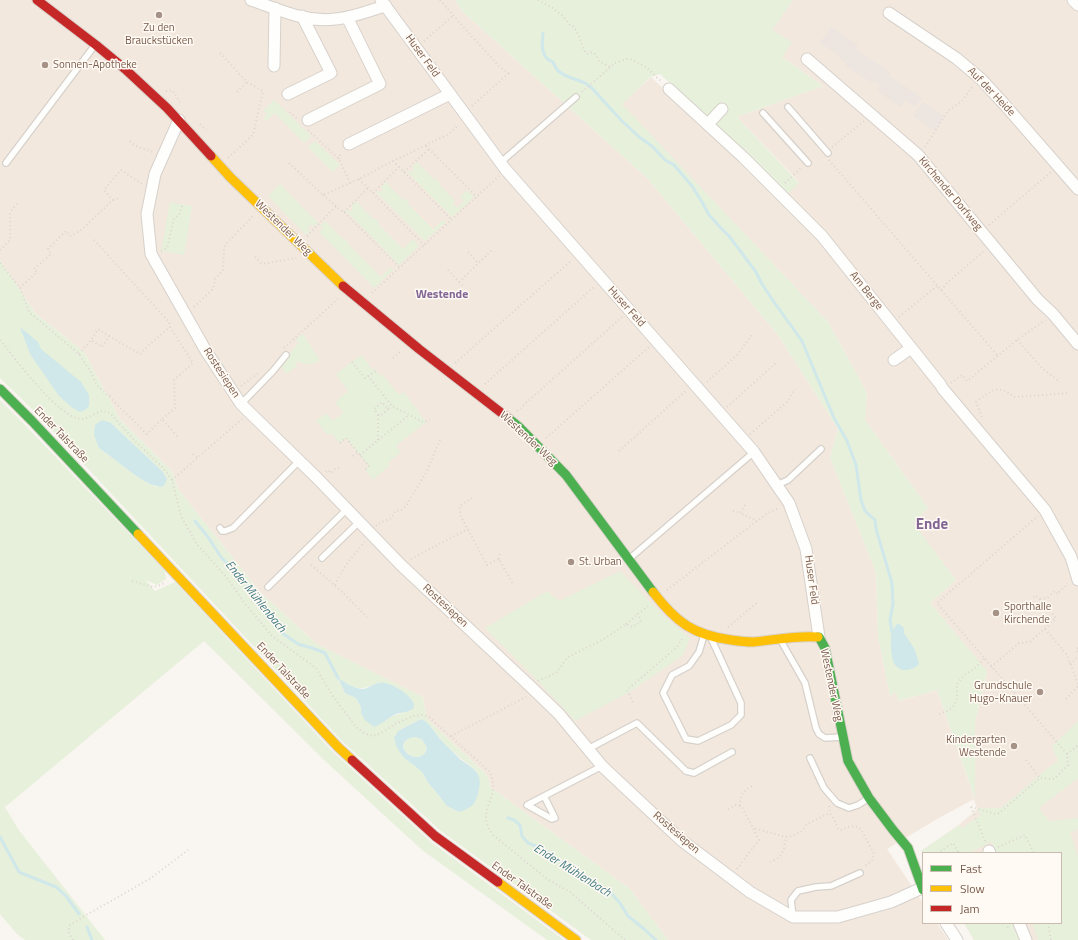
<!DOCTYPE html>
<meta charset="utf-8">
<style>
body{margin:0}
#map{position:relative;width:1078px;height:940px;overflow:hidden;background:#f9f5f0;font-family:"Titillium Web",sans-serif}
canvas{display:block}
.legend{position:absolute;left:922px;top:852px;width:140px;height:72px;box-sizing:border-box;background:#fffaf3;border:1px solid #cabbb1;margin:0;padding:5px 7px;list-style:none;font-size:12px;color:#7a5c4d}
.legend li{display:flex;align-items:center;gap:8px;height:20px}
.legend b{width:20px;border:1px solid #cabbb1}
</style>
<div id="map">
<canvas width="1078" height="940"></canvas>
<ul class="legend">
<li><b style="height:5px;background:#4caf50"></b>Fast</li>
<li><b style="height:5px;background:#ffc107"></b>Slow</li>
<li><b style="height:5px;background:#c62828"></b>Jam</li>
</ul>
</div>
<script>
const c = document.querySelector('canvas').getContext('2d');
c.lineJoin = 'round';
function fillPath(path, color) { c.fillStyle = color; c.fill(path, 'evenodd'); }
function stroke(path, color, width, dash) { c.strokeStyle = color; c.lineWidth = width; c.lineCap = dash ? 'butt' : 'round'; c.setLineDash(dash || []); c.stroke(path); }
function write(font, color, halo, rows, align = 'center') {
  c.font = font + ' "Titillium Web",sans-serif'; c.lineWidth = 3; c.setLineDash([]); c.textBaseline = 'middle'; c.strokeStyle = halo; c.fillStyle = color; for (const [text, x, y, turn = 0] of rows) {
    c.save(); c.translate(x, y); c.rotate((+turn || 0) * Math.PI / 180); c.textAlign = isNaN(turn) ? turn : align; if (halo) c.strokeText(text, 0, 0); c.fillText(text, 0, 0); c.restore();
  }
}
fillPath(new Path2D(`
 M0,0H455L462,11L647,178L778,335L838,429L830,458L876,572L878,636L890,696L896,691L899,701L937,690L974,797L975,722L987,672L930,603L956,580L912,523L928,508L865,420L867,393L828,322L621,104L651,77L781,199L799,182L737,117L823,86L782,57L771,30L793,0H1078V940H974L964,923H1061V853H923V854L921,851L959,825L977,809L974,799L937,819L887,849L923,903V923H937L948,940H668L630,889L490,787L489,780L485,773L428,720L426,715L423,697L317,644L260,592L178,489L172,471L120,419L84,352L35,313L0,260Z`), '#f2e8de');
fillPath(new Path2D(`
 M831,27L858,45L856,49L890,72L888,75L922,98L915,107L905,100L901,107L877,91L881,85L874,80L872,83L845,65L846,63L840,58V56L820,43Z
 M923,102L944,116L935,131L913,116Z`), '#ede5e0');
fillPath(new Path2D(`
 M455,0H793L772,30L792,42L782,57L823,86L737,117L799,183L787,194L748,154L660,74L650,77L622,104L828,322L867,393L865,420L928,508L913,523L956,580L930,603L987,671L975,722V799L937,690L898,701L896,691L890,696L878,636L876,572L830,458L838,429L778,335L647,178L462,11Z
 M274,100L311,136L304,143L275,113L266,121L263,118L267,114L263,111Z
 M315,141L340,165L333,172L308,147Z
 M417,162L434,180L435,178L440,183L439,184L455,201L453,203L457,208L464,201L460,196L467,190L474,197L452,217L407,172L408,171L411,173L414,170L412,167Z
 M386,182L403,200L405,198L409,203L408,204L433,229L443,220L446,222L425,241L376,192L378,190L380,193L383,190L381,187Z
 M280,184L318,223L314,227L311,224L308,228L310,231L306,235L268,196Z
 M356,201L373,219L374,218L379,222L378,224L403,249L413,239L419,246L399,265L346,211L347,210L350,212L353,209L351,207Z
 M170,202L192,206L184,255L161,251Z
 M325,221L343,239L344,238L348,242L347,243L381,277L391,267L393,270L374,288L319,232L323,229L320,226Z
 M0,260L35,313L84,352L120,419L172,471L178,489L260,592L317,644L423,697L426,715L428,720L485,773L489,780L490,787L630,889L668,940H591L441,831L342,741L38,415L0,378ZM111,423L163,472L167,479L157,487L146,482L120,464L118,462L99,448ZM338,679C357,690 360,691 380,682L411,711C396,714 391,716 378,725L361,713V707L356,698L345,693ZM421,719C430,722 436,735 443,742C453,752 465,762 477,771L459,812L447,806L427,781L422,772L415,766L404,758L398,731Z
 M303,334L320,360C312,365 308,366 298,361L295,364L297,366L287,374L278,363L288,355L298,343L296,339Z
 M361,355L373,370L375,369L380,376L382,374L399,395L404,392L426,422L396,446L401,452L388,463L390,465L373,480L365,470L369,466L346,438L340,443L331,433L327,435L316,421L326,413L333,421L343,413L335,402L348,391L336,374Z
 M0,400L25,425L165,571L166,579L157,585L146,580L155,591L175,582L332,751L431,842L564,940H547L422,850L323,759L204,641L5,807L18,829L105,940H25L17,934L0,914Z
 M620,571L665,617L690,638L683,655L633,690L575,721L533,676L485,628L547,591L559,601Z
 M1078,721V778L1039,808L1049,821L1078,818V829L1070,833L1078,856V940H1038L1032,923H1061V853H997L991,842L973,851L974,853H923V854L921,851L959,825L962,828L981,815L977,808H1001L1043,772L1058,761L1052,746Z
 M416,737L421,739C425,743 429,747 425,753C414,767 388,740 416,737Z
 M964,923H1013L1019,940H974Z`), '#e7f0db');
fillPath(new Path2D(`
 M20,327L38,342L41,349L81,382L89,395V406L85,410L80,412L73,408L59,396L30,354Z
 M102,420L111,423L163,472L167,479L165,484L162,487C147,486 133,473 120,464L118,462L99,448L94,435L95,425Z
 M897,624H899L904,628V633L915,650L919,664C912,672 897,673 893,661C891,655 890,639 892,632C893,629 895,627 897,624Z
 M338,678C346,683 354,689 364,689C369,688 373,684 378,683C388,680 409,694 413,702C414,705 414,706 414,708C409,713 402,712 396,714C388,718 382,724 374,727L365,720L361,713V707L356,698L345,693Z
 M421,719C430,722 435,734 442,741C448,747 454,753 460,759C475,770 484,772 478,794C475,805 471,808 459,812L447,806L427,781L422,772L415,766L404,758L397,748L394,738L398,731ZM416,737L421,739C425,743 429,748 425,753C413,767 388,740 416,737Z`), '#d0e8ea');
stroke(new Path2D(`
 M543,33C542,43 540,58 553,62L557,70L564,75L585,83L592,88L599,96L621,120L638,136L653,147L665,160L674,165L692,186L702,202L709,215L720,227L729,236L756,272L762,284L774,302L802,341L834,418L847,441L856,465L861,500L865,511L875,520L876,529L892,583L893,604L890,620L892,632
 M195,521L208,537L221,557L247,584L257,598L271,620L282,633L298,644L312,648L325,653L338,678
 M508,818L514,820L520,825L522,836L528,843L541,848L558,859L581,878L611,893L620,903L628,916L644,929L656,940
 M0,837L19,872L56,887L66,896L79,914
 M87,927L92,940`), '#d0e8ea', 3);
const lane = new Path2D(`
 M788,107L828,153
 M763,113L808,163
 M6,163L95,45
 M500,163L576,97
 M241,404L273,371L286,355
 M777,485L788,480L821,449
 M220,528L222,531H225L233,528L299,461
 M322,558L359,522
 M629,559L754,452
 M268,587L347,509
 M704,635L699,652L689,666L672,675L663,693L686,739L698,741L731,725L741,715V703L711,638
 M781,641L805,683L816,728L819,734L825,738L842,737
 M588,749L637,723L686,771L694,773L732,752
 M810,758L824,788L837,803L849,808L858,805L869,798
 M544,796L555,818L552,819L527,805L602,766
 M793,916L791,900L798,891L816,887L831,886L860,873`);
const street = new Path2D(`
 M251,0C278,9 306,23 335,19C351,18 370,10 386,6
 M381,0L506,170L754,452L789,503L806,549L819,637
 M1073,0L1078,5
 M889,13L956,58L981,79L1004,104L1078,189
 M807,59L918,155L1038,300L1053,314L1078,344
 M274,66L275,8
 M669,89L743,157L822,236L940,384L943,389L1045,510L1071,557L1078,580
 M288,94L331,73L302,16
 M179,120L155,174L147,214L151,254L206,351L241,404L248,411L316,477L401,565L531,687L559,714L602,766L681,840L750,892L793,917H838L891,902L922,888
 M308,120L380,84L347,17
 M708,124L722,109
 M349,144L450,94
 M894,360L911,348
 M989,851L990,853
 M946,923L957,940
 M1019,923L1026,940`);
const fast = new Path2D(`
 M0,389L32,421L138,534
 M508,418L519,427L566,475L653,592
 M818,637H819L825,648L848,761L869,798L893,830L908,848L923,890`);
const slow = new Path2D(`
 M211,156L230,177L343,286
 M138,534L338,747L352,760
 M653,592C676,622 693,635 731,640C738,641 746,642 753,642C775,640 796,635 818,637
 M498,882L576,940`);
const jam = new Path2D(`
 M37,0L96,45L125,69L167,108L211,156
 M343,286L419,349L508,418
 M352,760L435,836L498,882`);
stroke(lane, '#d7d1cb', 8);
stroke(street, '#d7d1cb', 13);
stroke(fast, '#d9d2cb', 11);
stroke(slow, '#d9d2cb', 11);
stroke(jam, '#d9d2cb', 11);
stroke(new Path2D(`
 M440,0L474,39L500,67L510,74
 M538,0L553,8L559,13L563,16L570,25L574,27L579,36L583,48L587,54L592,52L596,55L599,61L610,67
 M424,41L453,16
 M220,53L247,82L263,91L253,135L228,158
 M166,91L172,90L180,102
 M237,92L247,82
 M582,92L615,63L627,59L633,60L646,67L662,82
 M472,106L509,73
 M290,112L298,120
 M200,124L206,130
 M308,130L339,159L350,183
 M130,141C136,148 145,149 153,152
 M426,146L477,197
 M832,147L864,121
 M925,147L948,111L962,101L974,85
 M339,159V156L343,153
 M829,160L998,356
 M393,161L452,220
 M289,163L323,195L359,179L385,165L447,135L459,125
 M404,172L429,149
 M359,179L424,245
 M785,183L802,167
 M373,193L399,167
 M323,195L336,206L343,212H344L400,268
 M113,200L119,198
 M344,212L368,188
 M989,225L1051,172
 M307,236L336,206
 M94,240L169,322L170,327L193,363L174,380L175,408L162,419
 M0,250L10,240V212L17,204
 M161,251L167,248L174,218L179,215L183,204
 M468,252L478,263
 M255,257L262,264L296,258
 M0,263L20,288L37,272L34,269L51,254L48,249L66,231L70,236L80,231L113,200L104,190L121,170L142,184
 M448,270L464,287
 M459,282L493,249
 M20,288L29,312L79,354L92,374L96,384L147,434L162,419L178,437
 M941,290L947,283L985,250
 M372,293L499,176
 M194,307L212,290L214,286L215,279L223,270L224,249L225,245L254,215
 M899,317L937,286
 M109,336L140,354L150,344L170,327
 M0,340C14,357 60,420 82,419C88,418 96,413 102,411L110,413L136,442L164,469L172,480L181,516L196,543L227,578L246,605L272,636L316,668L332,695L356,727L364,733L372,736L381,733L395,724L413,716L422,715L429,717L490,772C492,778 494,784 493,791C488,810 480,816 493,835L547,879L570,892L625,940
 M1017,340L1043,369L1060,382
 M284,348L339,298
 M79,354L91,340L98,329L109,336L102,347L91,340
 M393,358L402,350
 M352,362L365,378L376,371
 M455,363L572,260
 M368,376L392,406L423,422L430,420
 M707,382L738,354L752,335
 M951,383L962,375L967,381L1017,340L1045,320
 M485,384L595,286
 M241,386L260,372
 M110,396L112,393
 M727,407L777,362
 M388,409L381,415H378L374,409L382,402L388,409L392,406
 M517,411L622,317
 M982,417L976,402C991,391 997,383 1014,397L1070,393
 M750,434L787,402L795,389
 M546,438L649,347
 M378,440V415
 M340,443L346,438L369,466L365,470
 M619,451L687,390
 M193,454L198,458
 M360,455L409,415
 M353,456L358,452
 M326,472L328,470L331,473L335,469L339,468
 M172,480L242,419
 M472,498L460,506V515L487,565L499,559L513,584
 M745,505L740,513L757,521
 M733,511L740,513
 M376,526L381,522L392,518L395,511L402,510L406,506L427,471L440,440
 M411,559L468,529
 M499,559L500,553
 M311,565L340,590L367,617
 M132,581L153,587L158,586L166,582
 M335,585C342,569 353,555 365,542
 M667,590L757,521L768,513L779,508
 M1040,599L1047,598L1055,591L1057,594L1068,584
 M626,624L637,615
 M728,627L758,602
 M1045,629L1067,655L1078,684
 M1078,648L1076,650L1078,653
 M1070,664L1078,657
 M991,667L1019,643L1030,642L1056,618L1036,595L1033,598
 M538,681L556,673L568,657L604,639L626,624L632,627L641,622L638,614L648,606
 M1066,699L1078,686
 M633,702L627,690L677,647L682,639
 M939,714L947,711L954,706L957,699V684L963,676L976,667L984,659
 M451,736L526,697
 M1067,754L1078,745
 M1026,760L1040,778
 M740,806C740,795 742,792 752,786
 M829,806L830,813L834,819L838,829L841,830L849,827L855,826L861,829L874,854L872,861L863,867
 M971,807L995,814L999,813L1040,778L1054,779L1068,765L1067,754L937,603L1038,516
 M971,807L986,843
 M728,809L736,805L742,807L753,828
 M998,847L1025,835L1034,853
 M937,853L953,843L959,853
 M770,862C772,861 777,859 779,857C784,853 785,843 786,837
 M737,869L759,840L753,828L786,837L792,836L802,831L807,824L830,813
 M1006,923L1008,928
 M1048,923L1051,940
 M73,940L68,931L70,925L76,921L151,878L188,850`), '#dcd5d0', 2, [1, 3]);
stroke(lane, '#fefefd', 5.5);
stroke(street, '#fefefd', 11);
stroke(fast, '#4caf50', 9);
stroke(slow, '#ffc107', 9);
stroke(jam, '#c62828', 9);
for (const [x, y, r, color] of [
 [159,15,4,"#a69286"],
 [45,65,4,"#a69286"],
 [571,562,4,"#a69286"],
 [996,613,4,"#a69286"],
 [1040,692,4,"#a69286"],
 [1014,746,4,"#a69286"]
]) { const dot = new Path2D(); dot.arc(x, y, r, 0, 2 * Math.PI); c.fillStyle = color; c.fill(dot); stroke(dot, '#fffaf3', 1.5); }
write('11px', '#7a5c4d', '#fffaf3', [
 ["Zu den",159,28,"center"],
 ["Brauckstücken",159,41,"center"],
 ["Sonnen-Apotheke",53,65],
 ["St. Urban",579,562],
 ["Sporthalle",1004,607],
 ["Kirchende",1004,620],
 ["Grundschule",1032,686,"right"],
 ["Hugo-Knauer",1032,699,"right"],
 ["Kindergarten",1006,740,"right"],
 ["Westende",1006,753,"right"]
], 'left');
write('11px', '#7a5c4d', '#fffaf3', [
 ["Huser Feld",422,56,54],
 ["Auf der Heide",991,92,46],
 ["Kirchender Dorfweg",950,194,50],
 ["Westender Weg",283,228,44],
 ["Am Berge",866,291,51],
 ["Huser Feld",626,307,48],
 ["Rostesiepen",221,373,57],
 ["Ender Talstraße",61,435,46],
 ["Westender Weg",528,439,43],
 ["Huser Feld",811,580,82],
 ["Rostesiepen",445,606,43],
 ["Ender Talstraße",283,671,47],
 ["Westender Weg",831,685,78],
 ["Rostesiepen",676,833,41],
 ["Ender Talstraße",522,886,36]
]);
write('bold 12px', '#846695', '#fffaf3', [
 ["Westende",442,295]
]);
write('italic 12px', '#437c86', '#fffaf3', [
 ["Ender Mühlenbach",255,597,51],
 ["Ender Mühlenbach",572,871,32]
]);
write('bold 15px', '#846695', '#fffaf3', [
 ["Ende",932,525]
]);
</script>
